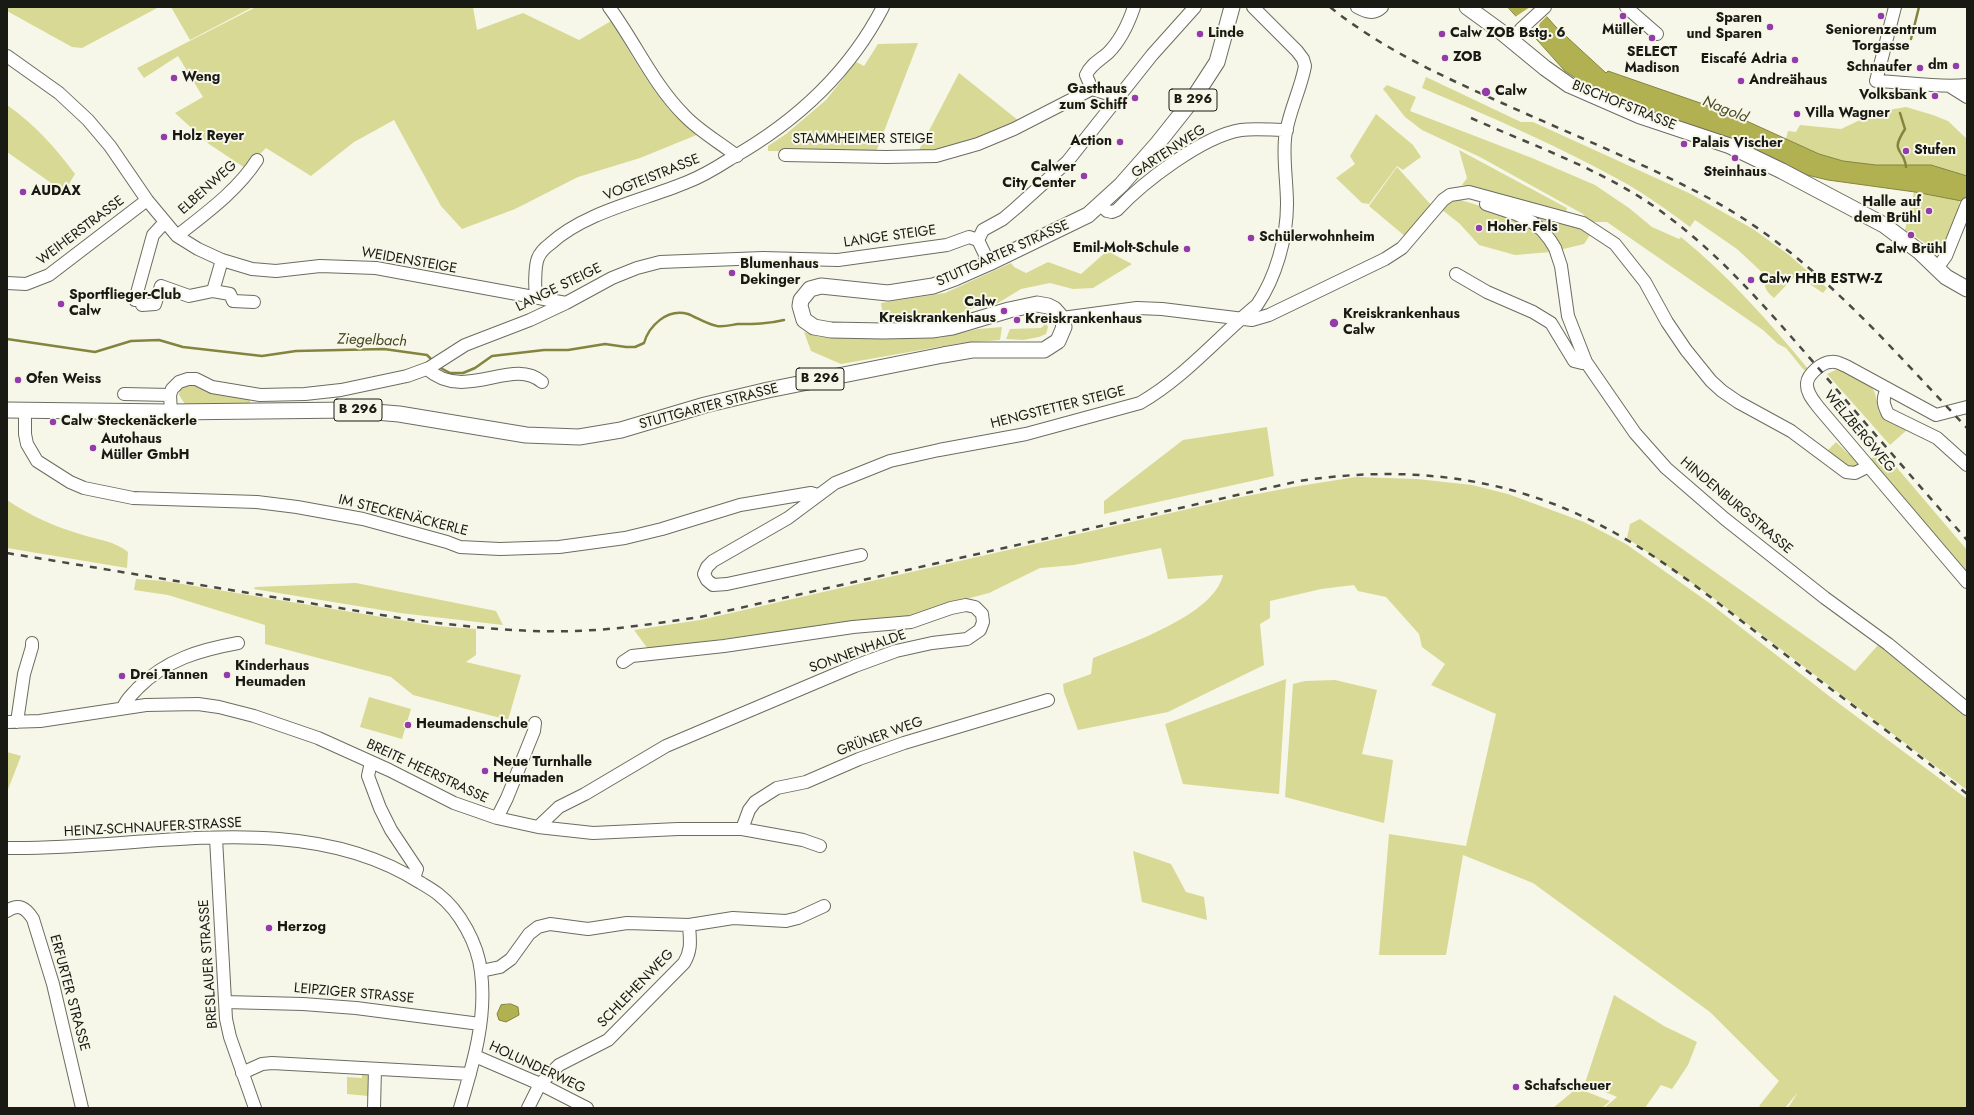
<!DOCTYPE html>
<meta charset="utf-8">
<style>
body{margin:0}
#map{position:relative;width:1974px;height:1115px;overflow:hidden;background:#f6f7e8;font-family:Jost,sans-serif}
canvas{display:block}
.frame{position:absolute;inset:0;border:8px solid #1a1a15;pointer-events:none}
</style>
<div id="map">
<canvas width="1974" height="1115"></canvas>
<div class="frame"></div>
</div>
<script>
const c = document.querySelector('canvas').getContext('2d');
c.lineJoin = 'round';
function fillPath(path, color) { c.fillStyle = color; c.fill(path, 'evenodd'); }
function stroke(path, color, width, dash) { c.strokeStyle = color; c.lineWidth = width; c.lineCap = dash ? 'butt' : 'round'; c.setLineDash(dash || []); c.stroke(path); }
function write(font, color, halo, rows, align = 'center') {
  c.font = font + ' Jost,sans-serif'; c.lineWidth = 4; c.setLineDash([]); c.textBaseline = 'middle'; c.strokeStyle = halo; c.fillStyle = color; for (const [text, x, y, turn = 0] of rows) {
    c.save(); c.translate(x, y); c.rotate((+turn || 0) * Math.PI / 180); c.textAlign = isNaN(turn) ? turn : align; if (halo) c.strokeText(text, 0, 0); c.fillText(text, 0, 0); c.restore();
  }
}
fillPath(new Path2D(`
 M7,7H159L82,48L72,47L7,11Z
 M171,7H253L190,40Z
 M256,7H473L477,30L523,13L579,40L611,21C631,53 649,88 675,116C682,123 691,128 699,134L640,158L578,177L515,209L462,229L441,206L394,120L354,142L311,176L266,148L261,153L253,154L245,168L209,144L175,113L203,97L178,56L144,78L137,68Z
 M918,43L876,152L768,151V146L786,134L826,100L856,62L864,66L878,44Z
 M959,73L1019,121C986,136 956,151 919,150Z
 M1426,77L1521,122H1533L1691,194L1753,229L1789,255L1827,288L1823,293L1796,275L1774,298C1766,291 1763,287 1766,276L1737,249L1695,220L1690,227C1670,212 1649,197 1627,184C1561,147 1491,117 1422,88Z
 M1387,85L1416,97L1410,111L1532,158L1595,185L1629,208L1652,227L1679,239L1681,237C1729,276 1769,322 1809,370L1807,372L1803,369L1786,348L1778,344L1763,330L1607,222H1590L1583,214L1480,157L1422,130L1405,117L1383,89Z
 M7,105C34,124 55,147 75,174L64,192L7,152Z
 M1906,107L1933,115L1948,121L1967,139V176L1931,165H1876L1843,161L1819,154L1786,139L1788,131L1796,132L1800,125L1841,129L1877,112Z
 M1376,114L1413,145L1421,157L1403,170L1397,166L1369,204L1362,203L1336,178L1355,164L1350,156Z
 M1459,150L1567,208L1566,212L1462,185L1467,178Z
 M1397,167L1432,206L1406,237L1369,206Z
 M1914,192L1960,200C1956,220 1952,236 1939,252L1905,230Z
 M1450,197L1515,216L1518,209L1592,232L1584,244L1551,252L1515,255L1479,245L1460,224L1441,209Z
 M1107,251L1132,264L1093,288L1073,289L1050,283L1021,289L998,303L976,307L947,318L891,319L882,310L881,303L945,293L1011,263L1014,267L1026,273L1048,262L1081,274Z
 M1046,323L1048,327L1046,334L1039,337L1023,340L1006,339L1010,329L1041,328Z
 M1002,327L1000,340L961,343L841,364L811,351L804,332L820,337L869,339L939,338L978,329Z
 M1840,368L1870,384L1875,393L1879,412L1888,421L1907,430L1890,445L1827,374Z
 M186,383L250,398V403L185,404L179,395L180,389Z
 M1267,427L1274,476L1104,514V501L1183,440Z
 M1836,442L1859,464L1855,469H1847L1825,453Z
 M1881,449L1967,550V575L1868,462Z
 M1356,477L1417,479L1472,485L1508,494L1584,522L1626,544L1708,602L1833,699L1967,799V1108H1788L1798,1092L1785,1108H1762L1759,1106L1779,1081L1710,1012L1533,883L1463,855L1446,955H1379L1389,834L1466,846L1496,714L1431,685L1445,664L1422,647L1419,634L1386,597L1358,591L1354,585L1321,589L1270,601V618L1260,624L1264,665L1168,712L1078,730L1064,692L1063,684L1091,674L1093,658C1129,644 1214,615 1223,575L1168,579L1161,548L1074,565L1040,568L989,593L951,603L911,617L829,625L648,649L634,630L700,620L1241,497L1299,486Z
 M7,500C30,516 56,527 83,535C99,540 114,541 128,552L127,568L7,548Z
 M1640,519L1855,671L1886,636L1967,704V790L1712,597L1627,538L1630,524Z
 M136,579L164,581L436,626L476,629V655L466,662L521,675L508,720L413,695L391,677L265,644V625L168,595L134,590Z
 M356,583L496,611L503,625L400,613L254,589L255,587Z
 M1286,679L1279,794L1183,784L1165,724Z
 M1335,680L1377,690L1362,754L1393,760L1384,823L1285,797L1293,684L1305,681Z
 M369,697L411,709L402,739L360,727Z
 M7,752L21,756L7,792Z
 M1133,851L1171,864L1186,892L1204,897L1207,920L1142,902Z
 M1614,995L1664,1026L1697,1042L1688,1065L1672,1089L1661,1085L1645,1108H1604L1617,1097L1585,1083Z
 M362,1072L367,1073L371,1078L369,1096L347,1094V1077L362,1078Z
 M1577,1088L1610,1101L1602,1108H1553Z`), '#d8d994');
const water = new Path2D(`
 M1508,7H1538L1556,27L1606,73L1608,71L1729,113L1819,154L1843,161L1876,165H1931L1967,176V202L1915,192L1828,180L1807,175L1740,143L1636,107L1583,83L1565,71Z
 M511,1004L518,1007L519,1015L506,1022L499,1020L497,1014L501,1005Z`);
fillPath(water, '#b2b152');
stroke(water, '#848440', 1);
fillPath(new Path2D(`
 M1530,7H1541L1548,15L1540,23L1536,34L1535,40L1515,17Z`), '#f6f7e8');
stroke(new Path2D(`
 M1911,39L1919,7
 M1900,113L1905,129C1889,154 1904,147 1906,167
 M7,339L95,352L131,341L159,340L183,347L262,356L296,351L384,349L427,355L433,361
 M437,366L450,373H463L475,368L492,356L544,350H568L605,344L626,347H635L644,343C649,326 667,308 688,314C698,318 706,324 717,326C724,327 731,325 738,324C754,324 768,324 784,320`), '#848440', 2.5);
const minor = new Path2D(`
 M609,7C635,42 653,84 684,115C699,131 719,142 737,156
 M1357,7C1366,12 1374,15 1382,7
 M1626,7L1657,34
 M1895,7L1876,81C1906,82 1937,88 1967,85
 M1512,41L1521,29L1545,7
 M7,56L59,93L88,120L110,146L147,200L177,236L198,249L222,260L252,269L276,271L320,266L376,268L566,303
 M1951,87L1967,97
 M1092,89L1086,75C1090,65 1100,60 1108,53C1121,40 1128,25 1134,7
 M785,155L886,157L936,156L978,144L1014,129L1092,89L1118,97
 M1486,204L1516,214L1532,222L1542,230L1550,240L1555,248L1561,266L1568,316L1586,362L1635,433L1666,468L1725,519L1825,598L1888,644L1967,709
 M1101,205L1107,211L1112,212L1117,210C1143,182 1203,136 1241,130C1255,128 1272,130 1287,130
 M177,236C206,213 237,191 257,160
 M978,240L983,230L1003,219L1016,208L1067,162L1152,55L1195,7
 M1938,267L1946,256L1967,204
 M1456,274L1487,292L1533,312L1551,323L1574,361L1582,363L1586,362
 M7,283L26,284L49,275L147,200
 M213,291L230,294L233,301L254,302
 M537,297C534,290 535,265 538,258C540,253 546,247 550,244C585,212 641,201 685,183C701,177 716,168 730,159C794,123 849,73 883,7
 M135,300L153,235L164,223
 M142,305L155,304L161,286L189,296L213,291L222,260
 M1062,318L1137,308L1162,309L1252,320L1269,315L1385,259L1402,248L1443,200L1450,195L1469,192L1583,223L1615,244L1645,282L1667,322L1686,350L1711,381L1722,391L1738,402L1791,431L1846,472L1855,473L1867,467
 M427,369C466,403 512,356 542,382
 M1887,389C1882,399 1883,404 1888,414L1937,438L1967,465
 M124,394L170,395
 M1967,407L1936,415L1846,366C1841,364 1836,361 1831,362C1822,362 1808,374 1807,383C1806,393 1814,401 1819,408L1967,582
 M25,411V434L27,444L37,461L70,482L84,488L133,498L257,502L297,507L363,519L447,542L460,547L500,549L559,547L625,538L662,529L740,505L811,493L818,495
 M171,412L170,395L172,389L179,382L188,379H196L212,387L260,395L305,394L341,390L407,376L429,368L465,345L530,320L566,303L612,278L637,268L660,262L763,258L838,260L947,245L969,237L978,240L989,263
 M861,555L727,584L713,585L707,580L704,574L707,567L713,561L788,518L835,483L890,461L939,450L1026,434L1140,403C1184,378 1218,337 1257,305C1276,277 1287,238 1287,204C1287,182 1283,160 1285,139C1287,116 1301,89 1305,66L1303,59L1297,51L1253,7
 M123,708C126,699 132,695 138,688C166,660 199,650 238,643
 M7,722L40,721L146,705L198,704L219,707L254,716L318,738L389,770L454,803L497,818L538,827L593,833L678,829H742L803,840L820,846
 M17,722L24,674L32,647V643
 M371,762L368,776L380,808L391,830L417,869L414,878
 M497,818L507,798L534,731L535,723
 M538,827L559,807L585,794L666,746L855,666L896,651L932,643L967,639L980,630L983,622L982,614L975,607L966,605L951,608L911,622L853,627L724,646L632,656L623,662
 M742,829L749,810L755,802L777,788L806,782L859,759L904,743L1048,700
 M216,838L226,1019L230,1037L255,1108
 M7,848C142,851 300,805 421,883C426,886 433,890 438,894C460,911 478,944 481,972C487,1019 473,1064 460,1108
 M7,911C19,903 26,908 33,919L53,984L82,1108
 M481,971L500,967L511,959L529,934L538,927L550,924L588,929L627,923L689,925L733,918L786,921L798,918L824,906
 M225,1002L303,1004L356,1008L480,1024
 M475,1056L540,1084L587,1108
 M242,1073L262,1064L272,1063L470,1074
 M374,1108L375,1069
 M528,1108L540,1084L559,1065L608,1040L684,963C692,950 690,940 689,925`);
const major = new Path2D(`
 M1467,7L1500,31L1545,68L1569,85L1640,116L1730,146L1782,171L1884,225L1920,252L1946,277L1967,289
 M7,410L171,412L351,410L399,414L526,435L579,437L621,430L705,405L768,390L943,355L972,350H1044L1058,341L1064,327L1062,318L1054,309L1048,306L1037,304L1009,310L952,327L932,330L883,331L831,330L814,327L804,320L800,306L801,300L810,289L821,286L888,293L933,286L955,278L989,263L1088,215L1121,185L1158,143L1193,99L1217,62L1232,7`);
stroke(minor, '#6c6c60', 14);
stroke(major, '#6c6c60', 17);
stroke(minor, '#fff', 12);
stroke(major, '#fff', 15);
stroke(new Path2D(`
 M1330,7C1382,49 1442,76 1502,103C1573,135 1646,164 1714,201C1814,256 1889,346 1967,428
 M1471,118C1536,147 1604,170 1662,212C1721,255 1767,309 1815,364C1865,423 1916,482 1967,540
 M7,553L412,620C465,626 519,633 573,631C616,630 658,623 700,617L1299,481C1411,464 1516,477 1615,533C1673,565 1725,609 1778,649C1841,697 1906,744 1967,794`), '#4a4a43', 2.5, [7, 7]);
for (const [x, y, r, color] of [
 [1623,16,4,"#933ca9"],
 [1881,16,4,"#933ca9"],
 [1770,27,4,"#933ca9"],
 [1200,34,4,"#933ca9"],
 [1442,34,4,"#933ca9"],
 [1652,38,4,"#933ca9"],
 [1445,58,4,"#933ca9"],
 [1795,60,4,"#933ca9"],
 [1956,66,4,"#933ca9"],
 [1920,68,4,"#933ca9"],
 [174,78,4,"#933ca9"],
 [1741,81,4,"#933ca9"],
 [1486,92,5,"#933ca9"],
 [1935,96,4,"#933ca9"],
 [1135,98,4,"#933ca9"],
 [1797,114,4,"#933ca9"],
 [164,137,4,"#933ca9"],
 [1120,142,4,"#933ca9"],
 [1684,144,4,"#933ca9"],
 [1906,151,4,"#933ca9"],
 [1735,158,4,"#933ca9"],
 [1084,176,4,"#933ca9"],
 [23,192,4,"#933ca9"],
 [1929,211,4,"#933ca9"],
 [1479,228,4,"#933ca9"],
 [1911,235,4,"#933ca9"],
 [1251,238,4,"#933ca9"],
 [1187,249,4,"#933ca9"],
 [732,273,4,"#933ca9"],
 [1751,280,4,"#933ca9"],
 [61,304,4,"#933ca9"],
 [1004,311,4,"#933ca9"],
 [1017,320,4,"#933ca9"],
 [1334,323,5,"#933ca9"],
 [18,380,4,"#933ca9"],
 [53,422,4,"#933ca9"],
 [93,448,4,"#933ca9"],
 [227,675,4,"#933ca9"],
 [122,676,4,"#933ca9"],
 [408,725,4,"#933ca9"],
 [485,771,4,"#933ca9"],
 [269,928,4,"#933ca9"],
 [1516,1087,4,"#933ca9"]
]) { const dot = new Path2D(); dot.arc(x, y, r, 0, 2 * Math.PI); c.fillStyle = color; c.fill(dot); stroke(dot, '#f6f7e8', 1.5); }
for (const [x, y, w] of [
 [1193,100,48],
 [820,379,48],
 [358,410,48]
]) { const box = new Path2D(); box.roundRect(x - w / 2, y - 11, w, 22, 3); c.fillStyle = '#f6f7e8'; c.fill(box); stroke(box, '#1a1a15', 1); }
write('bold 13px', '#1a1a15', null, [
 ["B 296",1193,100],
 ["B 296",820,379],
 ["B 296",358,410]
]);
write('bold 14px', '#1a1a15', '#f6f7e8', [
 ["Sparen",1762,19,"right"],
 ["und Sparen",1762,35,"right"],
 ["Müller",1623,31,"center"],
 ["Seniorenzentrum",1881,31,"center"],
 ["Torgasse",1881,47,"center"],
 ["Linde",1208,34],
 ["Calw ZOB Bstg. 6",1450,34],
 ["SELECT",1652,53,"center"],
 ["Madison",1652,69,"center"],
 ["ZOB",1453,58],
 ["Eiscafé Adria",1787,60,"right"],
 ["dm",1948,66,"right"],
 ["Schnaufer",1912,68,"right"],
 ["Weng",182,78],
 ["Andreähaus",1749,81],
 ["Gasthaus",1127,90,"right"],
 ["zum Schiff",1127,106,"right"],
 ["Calw",1495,92],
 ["Volksbank",1927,96,"right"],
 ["Villa Wagner",1805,114],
 ["Holz Reyer",172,137],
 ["Action",1112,142,"right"],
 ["Palais Vischer",1692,144],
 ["Stufen",1914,151],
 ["Calwer",1076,168,"right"],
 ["City Center",1076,184,"right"],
 ["Steinhaus",1735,173,"center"],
 ["AUDAX",31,192],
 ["Halle auf",1921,203,"right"],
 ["dem Brühl",1921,219,"right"],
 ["Hoher Fels",1487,228],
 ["Schülerwohnheim",1259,238],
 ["Emil-Molt-Schule",1179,249,"right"],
 ["Calw Brühl",1911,250,"center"],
 ["Blumenhaus",740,265],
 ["Dekinger",740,281],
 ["Calw HHB ESTW-Z",1759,280],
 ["Sportflieger-Club",69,296],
 ["Calw",69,312],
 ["Calw",996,303,"right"],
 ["Kreiskrankenhaus",996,319,"right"],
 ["Kreiskrankenhaus",1343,315],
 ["Calw",1343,331],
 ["Kreiskrankenhaus",1025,320],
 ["Ofen Weiss",26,380],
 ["Calw Steckenäckerle",61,422],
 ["Autohaus",101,440],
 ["Müller GmbH",101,456],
 ["Kinderhaus",235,667],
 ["Heumaden",235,683],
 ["Drei Tannen",130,676],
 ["Heumadenschule",416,725],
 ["Neue Turnhalle",493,763],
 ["Heumaden",493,779],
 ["Herzog",277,928],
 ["Schafscheuer",1524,1087]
], 'left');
write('14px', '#1a1a15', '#f6f7e8', [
 ["BISCHOFSTRASSE",1624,106,22],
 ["STAMMHEIMER STEIGE",863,140],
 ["GARTENWEG",1169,152,-33],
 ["VOGTEISTRASSE",652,178,-22],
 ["ELBENWEG",208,188,-42],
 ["WEIHERSTRASSE",81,231,-37],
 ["LANGE STEIGE",890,237,-8],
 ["STUTTGARTER STRASSE",1003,254,-24],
 ["WEIDENSTEIGE",409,261,10],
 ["LANGE STEIGE",559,288,-26],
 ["STUTTGARTER STRASSE",709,407,-15],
 ["HENGSTETTER STEIGE",1058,408,-14],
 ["WELZBERGWEG",1859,432,50],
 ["HINDENBURGSTRASSE",1736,506,40],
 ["IM STECKENÄCKERLE",403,516,14],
 ["SONNENHALDE",858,652,-20],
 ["GRÜNER WEG",880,737,-20],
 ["BREITE HEERSTRASSE",427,772,25],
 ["HEINZ-SCHNAUFER-STRASSE",153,828,-3],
 ["BRESLAUER STRASSE",209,964,-94],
 ["SCHLEHENWEG",636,989,-46],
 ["ERFURTER STRASSE",69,993,75],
 ["LEIPZIGER STRASSE",354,994,5],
 ["HOLUNDERWEG",537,1068,25]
]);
write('italic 15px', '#47471f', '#f6f7e8', [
 ["Nagold",1725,110,22],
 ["Ziegelbach",372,341,2]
]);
</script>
